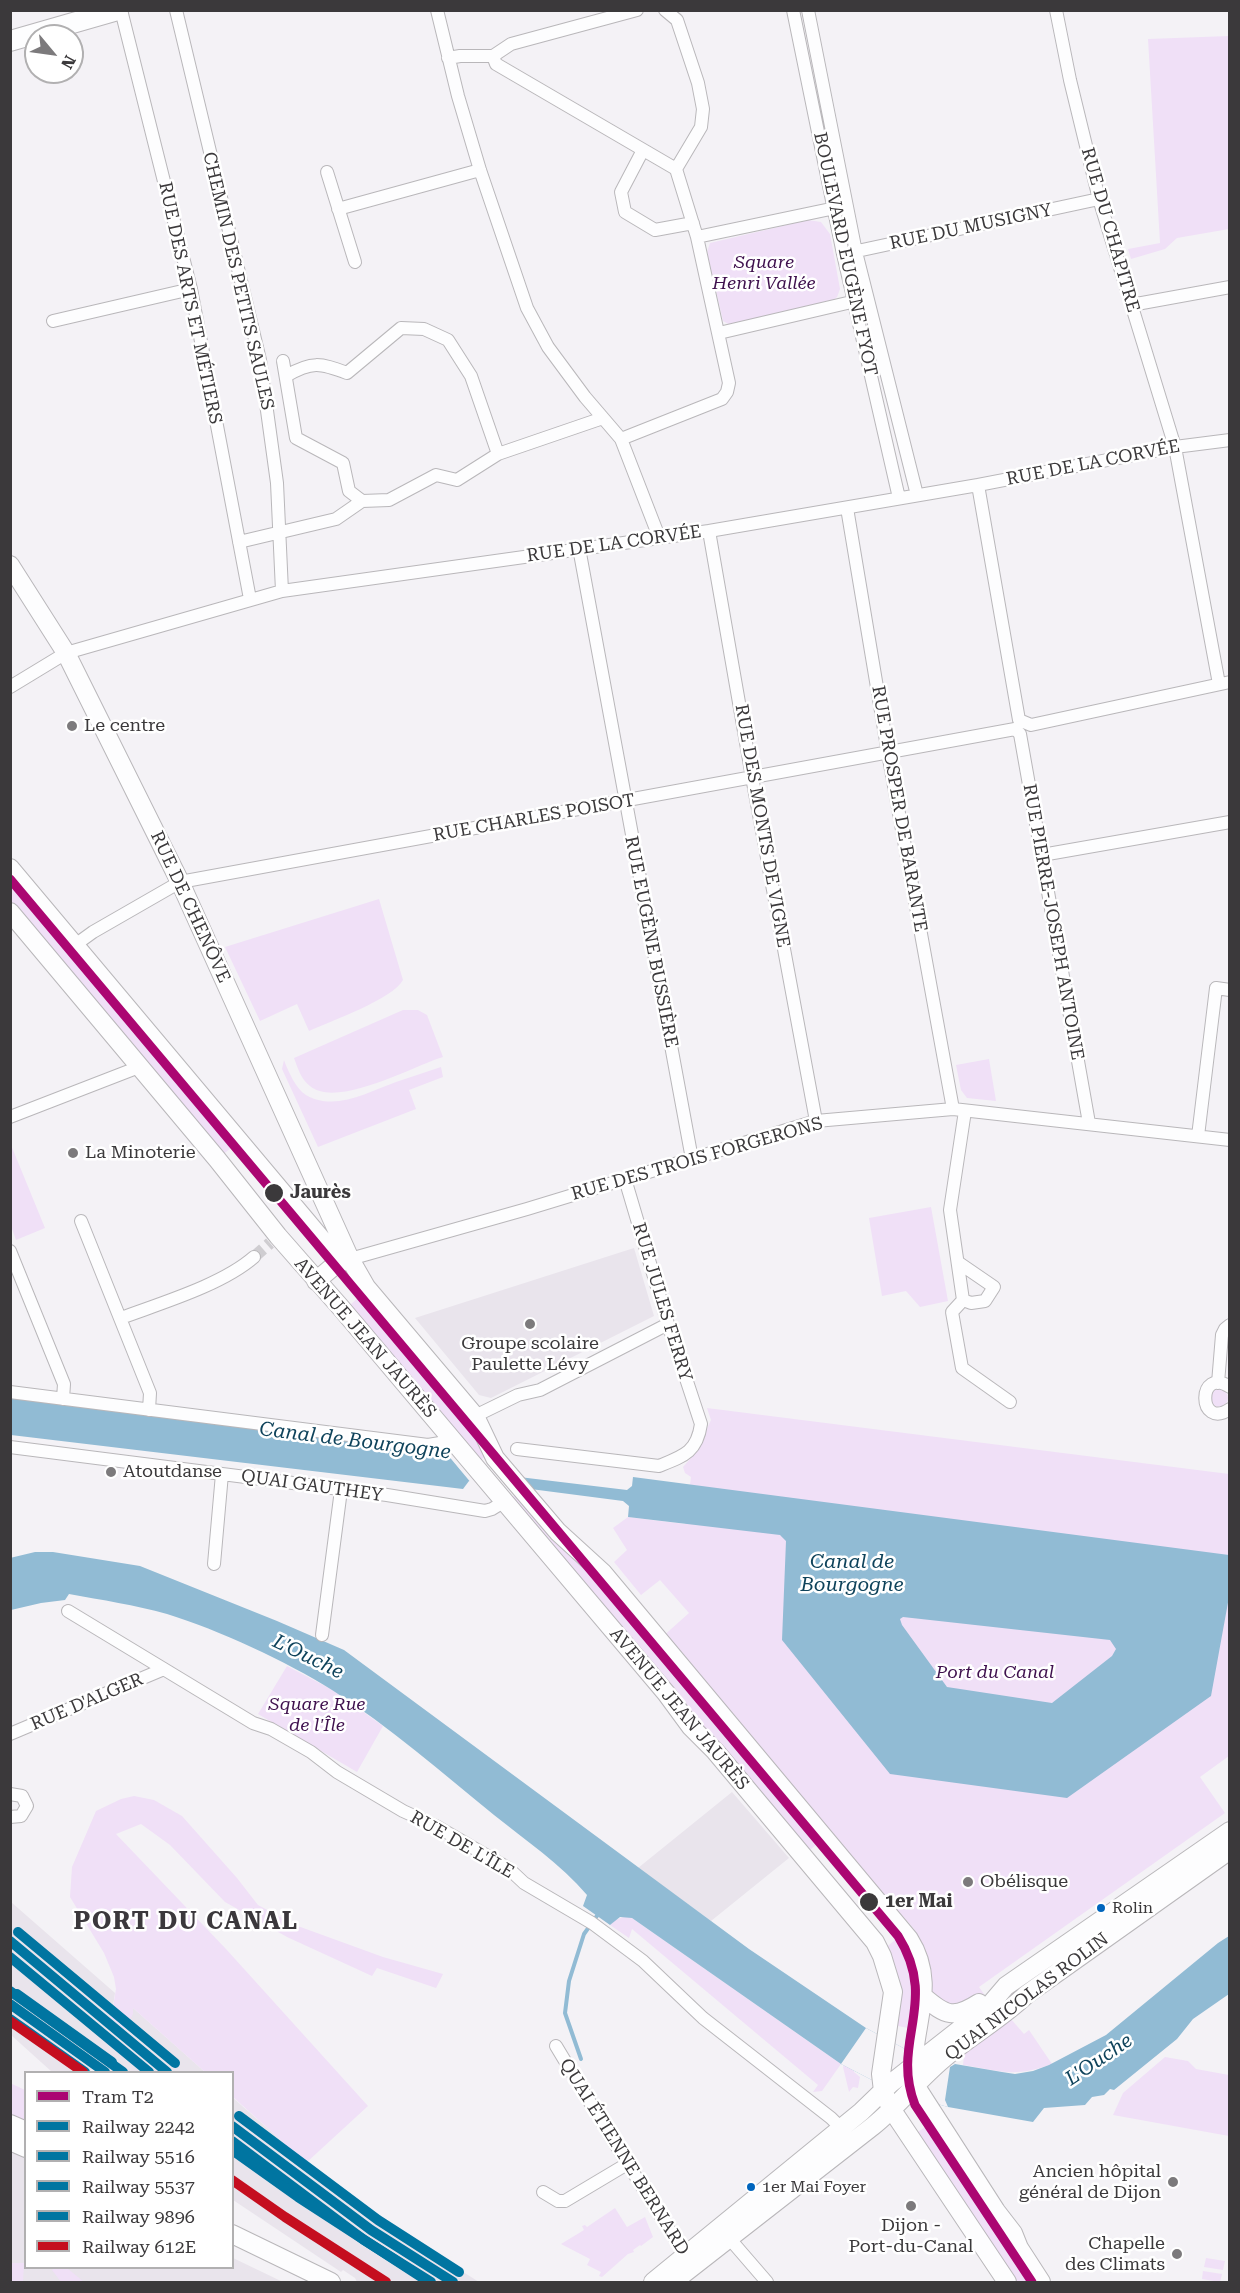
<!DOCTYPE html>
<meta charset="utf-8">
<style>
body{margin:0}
#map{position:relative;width:1240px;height:2293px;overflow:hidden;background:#f4f2f6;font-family:"Roboto Serif",serif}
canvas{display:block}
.frame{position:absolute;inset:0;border:12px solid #3b393b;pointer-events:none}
.legend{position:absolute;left:24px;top:2071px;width:210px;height:198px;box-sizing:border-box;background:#fff;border:2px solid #b1b0b1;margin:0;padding:8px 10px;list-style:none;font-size:18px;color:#3b393b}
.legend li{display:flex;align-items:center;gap:12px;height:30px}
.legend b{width:30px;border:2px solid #b1b0b1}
.north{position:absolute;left:24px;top:24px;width:60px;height:60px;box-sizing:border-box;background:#fff;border:2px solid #b1b0b1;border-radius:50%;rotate:119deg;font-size:16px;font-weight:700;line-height:24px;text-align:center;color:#3b393b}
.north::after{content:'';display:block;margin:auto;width:21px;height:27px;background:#7c7a7c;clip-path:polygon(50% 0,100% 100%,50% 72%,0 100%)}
</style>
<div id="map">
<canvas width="1240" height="2293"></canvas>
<div class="frame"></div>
<ul class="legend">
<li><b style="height:8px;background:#ab0672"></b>Tram T2</li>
<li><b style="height:8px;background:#0075a1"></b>Railway 2242</li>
<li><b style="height:8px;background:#0075a1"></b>Railway 5516</li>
<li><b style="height:8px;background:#0075a1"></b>Railway 5537</li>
<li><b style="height:8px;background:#0075a1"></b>Railway 9896</li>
<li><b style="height:8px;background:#c50e1f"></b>Railway 612E</li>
</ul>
<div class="north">N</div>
</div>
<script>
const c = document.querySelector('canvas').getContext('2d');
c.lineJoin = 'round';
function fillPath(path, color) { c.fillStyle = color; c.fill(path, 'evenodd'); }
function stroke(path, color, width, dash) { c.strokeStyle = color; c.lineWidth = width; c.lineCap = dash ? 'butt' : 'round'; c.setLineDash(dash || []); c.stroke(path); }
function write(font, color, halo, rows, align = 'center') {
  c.font = font + ' "Roboto Serif",serif'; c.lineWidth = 5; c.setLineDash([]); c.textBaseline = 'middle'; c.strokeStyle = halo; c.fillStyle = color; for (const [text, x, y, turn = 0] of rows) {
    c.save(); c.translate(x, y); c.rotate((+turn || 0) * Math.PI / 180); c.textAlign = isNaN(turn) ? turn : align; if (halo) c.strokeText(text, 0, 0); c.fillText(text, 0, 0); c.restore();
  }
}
fillPath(new Path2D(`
 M634,1248L654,1316L491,1398L479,1395L415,1318Z
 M732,1792L789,1858L711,1921L638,1868Z
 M11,1902L115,1993L111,2018L132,2007L205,2072H97L92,2069L89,2072H52L11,2035Z
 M232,2097L325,2179L386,2223L479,2282H357L355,2278L343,2270L341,2272L233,2200Z
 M10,2149L25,2156L26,2268H232L233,2258L283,2282H11Z`), '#e9e4ec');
fillPath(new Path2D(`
 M1229,36V229L1177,238L1165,249L1131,259L1128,249L1160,243L1148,39Z
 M808,220L821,222L830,234L840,289L837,297L829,303L730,325L723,321L707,252L710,243Z
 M10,874L236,1144L221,1156L11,905Z
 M379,899L403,980C393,999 331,1021 309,1031L297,1004L260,1021L225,947Z
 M403,1010H418L427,1015L443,1057C413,1066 337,1109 310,1086C301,1079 298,1069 294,1058Z
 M989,1059L996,1101L967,1098L961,1090L956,1065Z
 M284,1060C288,1071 296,1089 306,1095C335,1112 368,1092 396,1082C411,1077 426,1072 441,1067L443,1077L409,1090L416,1109L318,1147L282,1069Z
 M11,1145L45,1228L16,1240L11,1226Z
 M931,1207L948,1301L920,1307L906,1291L882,1296L869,1218Z
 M363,1293L475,1428L488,1454L478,1462L348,1307Z
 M1210 1398a9 9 0 1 1 18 0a9 9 0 1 1-18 0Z
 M707,1408L1229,1474V1756L1200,1777L1225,1813L979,1987L984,1994L973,2002L958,2008L932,1997L924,1961L925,1951L914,1929L661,1638L689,1613L660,1580L641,1595L614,1562L627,1550L613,1528L628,1517L685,1524L691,1477L685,1473L683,1467L696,1452L711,1420Z
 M519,1491L591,1567L821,1841L806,1853L509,1500Z
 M287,1666L331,1689L383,1726L357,1772L258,1714Z
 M134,1796L154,1800L182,1816L237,1878L258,1905L295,1925L383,1957L443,1974L436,1988L377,1968L372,1976L287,1937L225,1902L170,1845L141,1824L116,1834L226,1949L368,2106L306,2163L233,2097L232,2072H205L133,2008V2014L125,2029L111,2018L116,1989L114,1977L104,1953L70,1897L72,1867L96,1811L121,1799Z
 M626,1916L632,1918L841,2064L822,2091L813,2092L818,2085L632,1929L629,1938L610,1925L615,1920Z
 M900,1936L916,1962L913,2029L893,2025L884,1949Z
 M1010,2018L1024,2034L1029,2030L1052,2064C1015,2078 1000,2071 963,2065L965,2049Z
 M857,2046L854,2072L860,2077L858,2088L853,2087L849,2092L843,2067Z
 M1165,2057L1188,2061L1196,2069L1229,2075V2136L1113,2115L1123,2093Z
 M10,2083L25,2090V2122L11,2114Z
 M931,2123L1037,2282H1013L915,2134Z
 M615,2208L627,2227L645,2217L653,2237L641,2246L640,2245L633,2250L634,2252L628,2254L602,2277L599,2276L601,2272L587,2265L590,2259L561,2244L584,2230L582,2226L585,2225L587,2227Z
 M1206,2258L1225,2261L1223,2270L1204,2267Z
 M11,2263H24L23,2282H11Z
 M54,2268H67L84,2282H61L52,2270Z
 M1203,2271L1222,2274L1220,2282L1202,2279Z`), '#f0e0f7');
fillPath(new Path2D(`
 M11,1398L447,1453L461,1470L627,1490L632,1486L633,1477L1229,1555V1597L1211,1696L1067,1798L890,1774L782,1640L786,1541L780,1535L628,1517L629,1506L623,1501L469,1481L463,1489L11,1435ZM903,1617L1110,1640L1116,1649L1112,1656L1052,1703L947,1687L902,1625L900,1619Z
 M35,1552H53L140,1566L277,1621L344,1650L749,1949L866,2028L907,2050L955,2064L1002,2072L1015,2074L1033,2071L1049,2065L1106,2035L1218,1943L1229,1936V1994L1193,2019L1177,2039L1114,2090L1110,2089L1104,2095L1092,2097L1085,2105L1044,2108L1033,2122L948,2107L895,2092L841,2064L632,1918L620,1917L610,1925L583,1906L587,1895C561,1864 525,1840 494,1815C441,1772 390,1727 332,1690C286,1661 219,1630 167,1614C135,1605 102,1600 69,1594L65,1600L41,1603L11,1610L10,1558Z`), '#91bbd4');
fillPath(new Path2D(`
 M447,1454L452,1455L463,1467L520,1474L535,1492L472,1484Z
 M866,2028L907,2050L955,2064L950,2067L945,2100L948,2107L895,2092L841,2064Z`), '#f4f2f6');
stroke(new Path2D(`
 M581,2059L565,2013L569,1981L584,1934L599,1913`), '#91bbd4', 4);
stroke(new Path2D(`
 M254,1257L270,1243`), '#cfcdd1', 12, [12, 6]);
const street = new Path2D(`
 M121,10L191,289L250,599
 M176,10L260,360L277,483L282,591
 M437,10L458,96L480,170L527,308L548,347L585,397L621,439L659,537
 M793,10L843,254L899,498
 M808,10L856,252L917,495
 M1056,10L1070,80L1099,199L1175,447L1219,684
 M493,56L496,64L676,169
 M448,58L460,56H493L511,44L637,10
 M643,150L621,192L625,212L655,230L693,223
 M327,172L355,262
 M338,209L480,170
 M697,237L840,207
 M848,253L1099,199
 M1131,305L1230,287
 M53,321L191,289
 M719,333L860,300
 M283,361L296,438L343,463L349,491L362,501
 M286,376C312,361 320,363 347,373L401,328L424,329L448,340L471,376L498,454
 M621,439L722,399L727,392L729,383L697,237L676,169L701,127L703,109L698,83L677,20L665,10
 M978,485L1019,720L1031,725L1230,682
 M847,508L888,753L953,1109
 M709,531L752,777L816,1121
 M239,542L336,519L362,501L389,500L436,475L457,480L498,454L603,418
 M579,548L692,1159
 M10,687L66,653L282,591L709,531L978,485L1175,447L1230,440
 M1042,855L1230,822
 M75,945L93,932L180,882L1015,729L1020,734L1089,1123
 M10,1117L134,1069L139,1066
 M1198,1136L1216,988L1230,990
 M81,1221L150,1393L149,1410
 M10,1251L64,1384L63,1399
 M350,1259L527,1209L816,1121L953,1109L1230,1140
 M959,1263L994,1287L985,1301L971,1303L963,1300
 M963,1300L950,1210L965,1111
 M963,1300L952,1312L962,1368L1010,1402
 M121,1318C161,1303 222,1285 254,1257
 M1218,1383L1222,1335L1225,1329L1230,1325
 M1230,1387C1197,1365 1197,1431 1230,1409
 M10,1392L428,1445L440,1443L450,1436
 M475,1416L518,1395L540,1390L668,1324
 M10,1447L387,1495L485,1511L492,1509L505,1501
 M517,1449L659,1466C684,1456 697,1452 701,1424L668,1324L625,1179
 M214,1564L222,1474
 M68,1611L253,1723L271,1729L311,1752L337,1772L403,1811L436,1826L508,1868L524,1883L592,1923L643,1961L703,2018L831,2118L845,2132
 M322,1635L341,1490
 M10,1734L164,1669
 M10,1794L22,1796L27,1806L21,1816L10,1817
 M556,2046L612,2139L689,2261
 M543,2192L558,2201H565L627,2164
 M729,2238L767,2282`);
const secondary = new Path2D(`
 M10,565L66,653L180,882L350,1259
 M10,868L324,1242L350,1259L366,1287L475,1416L495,1458L558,1532L603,1573L909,1939C941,1989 906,2033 915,2085L996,2211L1013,2233L1019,2248L1041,2282
 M10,912L217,1159L278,1236L342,1309L666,1693L691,1727L715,1751L875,1942L882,1956L893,1992L881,2074L883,2091L892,2110L1007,2282
 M316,1281L335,1265L350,1259
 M924,1997C946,2016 954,2019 979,2003
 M10,2124L26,2131
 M10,2141L26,2148
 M232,2234L331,2282
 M653,2282L861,2112L890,2084L988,2007L1006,1986L1230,1831
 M673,2282L873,2126C898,2106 918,2080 943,2059C970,2036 1001,2019 1027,1994L1230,1850`);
const primary = new Path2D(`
 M10,41L118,10`);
stroke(street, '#b9b7ba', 14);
stroke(secondary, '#b9b7ba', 20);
stroke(primary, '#b9b7ba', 22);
stroke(street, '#fdfdfe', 12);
stroke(secondary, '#fdfdfe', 18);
stroke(primary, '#fdfdfe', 20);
stroke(new Path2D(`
 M10,1941L167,2072
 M10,2004L105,2072
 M232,2126L371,2230L453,2282`), '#0075a1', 10);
stroke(new Path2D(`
 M10,1957L149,2072
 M10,2019L85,2072
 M232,2141L364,2240L431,2282`), '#0075a1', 10);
stroke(new Path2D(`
 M10,1991L123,2072
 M232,2150L298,2197L429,2282`), '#0075a1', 10);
stroke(new Path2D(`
 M18,1932L175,2063
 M17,1994L112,2062
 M239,2116L378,2220L459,2272`), '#0075a1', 10);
stroke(new Path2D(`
 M10,2021L83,2072
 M232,2180L285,2217L386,2282`), '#c50e1f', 10);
stroke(new Path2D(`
 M10,879L898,1936C940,2003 890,2041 915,2105L1032,2282`), '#ab0672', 9);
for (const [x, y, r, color] of [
 [72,726,6,"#7c7a7c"],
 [73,1153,6,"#7c7a7c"],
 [274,1193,10,"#3b393b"],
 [530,1324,6,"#7c7a7c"],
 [111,1472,6,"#7c7a7c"],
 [968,1882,6,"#7c7a7c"],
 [869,1902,10,"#3b393b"],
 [1101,1908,5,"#0065bd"],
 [1173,2182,6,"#7c7a7c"],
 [751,2187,5,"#0065bd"],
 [911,2206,6,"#7c7a7c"],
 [1177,2254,6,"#7c7a7c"]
]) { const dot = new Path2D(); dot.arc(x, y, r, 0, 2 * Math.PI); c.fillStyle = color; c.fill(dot); stroke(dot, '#fff', 2); }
write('16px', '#3b393b', '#fff', [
 ["Rolin",1112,1908],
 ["1er Mai Foyer",762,2187]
], 'left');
write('18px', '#3b393b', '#fff', [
 ["RUE DU MUSIGNY",971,227,-12],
 ["RUE DU CHAPITRE",1110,230,74],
 ["BOULEVARD EUGÈNE FYOT",845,254,78],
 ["CHEMIN DES PETITS SAULES",238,281,77],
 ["RUE DES ARTS ET MÉTIERS",190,303,78],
 ["RUE DE LA CORVÉE",1093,463,-11],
 ["RUE DE LA CORVÉE",614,544,-8],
 ["RUE PROSPER DE BARANTE",899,809,80],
 ["RUE CHARLES POISOT",534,818,-10],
 ["RUE DES MONTS DE VIGNE",762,826,80],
 ["RUE DE CHENÔVE",190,907,65],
 ["RUE PIERRE-JOSEPH ANTOINE",1053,922,80],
 ["RUE EUGÈNE BUSSIÈRE",651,942,79],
 ["RUE DES TROIS FORGERONS",697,1159,-16],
 ["RUE JULES FERRY",662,1302,73],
 ["AVENUE JEAN JAURÈS",365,1338,49],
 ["QUAI GAUTHEY",312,1486,8],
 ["RUE D'ALGER",87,1702,-23],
 ["AVENUE JEAN JAURÈS",679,1709,50],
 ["RUE DE L'ÎLE",462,1845,30],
 ["QUAI NICOLAS ROLIN",1027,1997,-37],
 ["QUAI ÉTIENNE BERNARD",624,2157,58]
]);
write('italic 18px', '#3f114e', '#fff', [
 ["Square",764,263],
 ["Henri Vallée",764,284],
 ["Port du Canal",995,1673],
 ["Square Rue",317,1705],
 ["de l'Île",317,1726]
]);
write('18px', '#3b393b', '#fff', [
 ["Le centre",84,726],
 ["La Minoterie",85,1153],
 ["Groupe scolaire",530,1344,"center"],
 ["Paulette Lévy",530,1365,"center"],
 ["Atoutdanse",123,1472],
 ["Obélisque",980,1882],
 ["Ancien hôpital",1161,2172,"right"],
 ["général de Dijon",1161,2193,"right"],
 ["Dijon -",911,2226,"center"],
 ["Port-du-Canal",911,2247,"center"],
 ["Chapelle",1165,2244,"right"],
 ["des Climats",1165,2265,"right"]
], 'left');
write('bold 18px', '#3b393b', '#fff', [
 ["Jaurès",290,1193],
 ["1er Mai",885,1902]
], 'left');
write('italic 20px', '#0f435b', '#fff', [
 ["Canal de Bourgogne",355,1441,7],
 ["Canal de",852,1562],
 ["Bourgogne",852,1585],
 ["L'Ouche",308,1657,26],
 ["L'Ouche",1099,2060,-34]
]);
c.letterSpacing = '1.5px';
write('bold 24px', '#3b383c', '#fff', [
 ["PORT DU CANAL",186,1922]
]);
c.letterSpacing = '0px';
</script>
